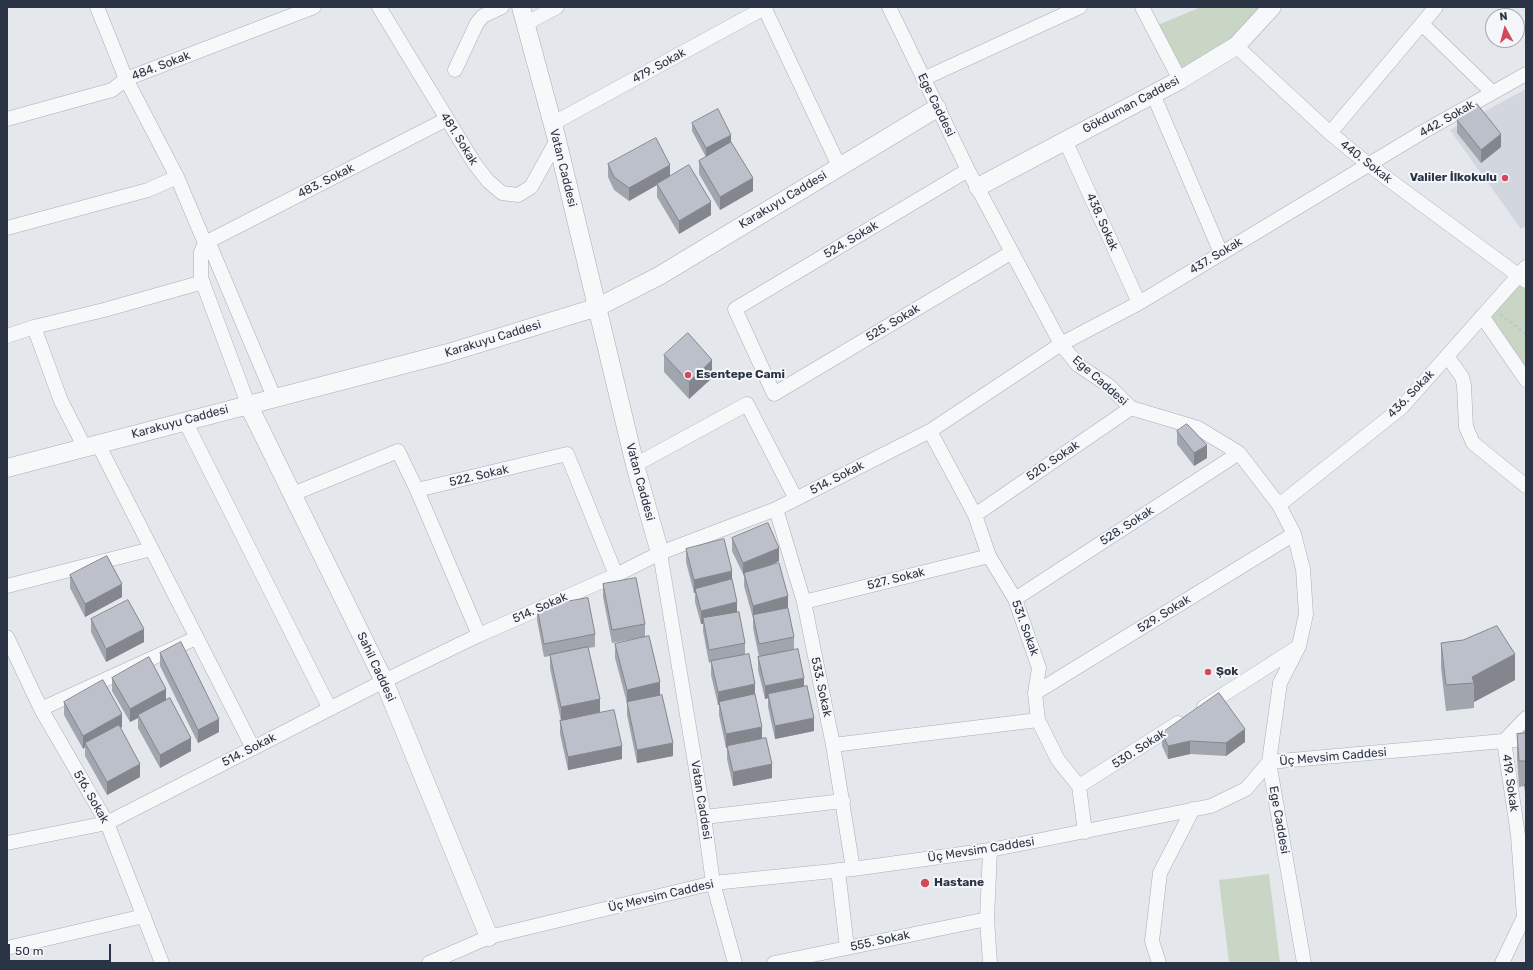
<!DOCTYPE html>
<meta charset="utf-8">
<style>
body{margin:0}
#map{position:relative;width:1533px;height:970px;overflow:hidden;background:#e4e7ec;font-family:Rubik,sans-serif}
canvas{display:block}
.frame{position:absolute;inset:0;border:8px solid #2b3445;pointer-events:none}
.north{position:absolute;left:1485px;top:8px;width:40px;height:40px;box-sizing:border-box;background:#f4f6f9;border:1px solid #a4a8b1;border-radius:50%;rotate:353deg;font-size:11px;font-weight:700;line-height:16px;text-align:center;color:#2b3445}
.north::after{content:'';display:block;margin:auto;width:14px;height:18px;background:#d1495b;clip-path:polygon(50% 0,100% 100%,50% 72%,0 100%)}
.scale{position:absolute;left:8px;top:944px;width:103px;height:18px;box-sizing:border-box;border:2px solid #2b3445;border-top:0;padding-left:5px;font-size:12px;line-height:14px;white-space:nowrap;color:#2b3445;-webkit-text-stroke:3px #f4f6f9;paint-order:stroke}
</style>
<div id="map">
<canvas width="1533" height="970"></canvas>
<div class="frame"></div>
<div class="north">N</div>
<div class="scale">50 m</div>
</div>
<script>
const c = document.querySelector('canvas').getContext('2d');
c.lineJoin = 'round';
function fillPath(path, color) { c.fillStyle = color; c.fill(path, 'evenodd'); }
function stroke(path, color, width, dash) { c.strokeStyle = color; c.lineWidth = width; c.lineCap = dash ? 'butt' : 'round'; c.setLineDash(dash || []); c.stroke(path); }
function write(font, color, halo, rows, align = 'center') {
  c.font = font + ' Rubik,sans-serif'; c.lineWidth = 4; c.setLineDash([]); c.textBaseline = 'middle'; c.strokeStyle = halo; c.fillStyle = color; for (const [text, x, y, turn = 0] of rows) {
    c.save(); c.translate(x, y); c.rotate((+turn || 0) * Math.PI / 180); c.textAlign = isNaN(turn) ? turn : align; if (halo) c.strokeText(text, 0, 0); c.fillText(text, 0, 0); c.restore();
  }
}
fillPath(new Path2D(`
 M1526,89V226L1521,229L1450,130Z`), '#d2d6de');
fillPath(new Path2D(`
 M1201,7H1274L1180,80L1153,27Z
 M1518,275L1526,281V380L1482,316Z
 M1269,874L1280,963H1229L1219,880Z`), '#c9d6c5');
const minor = new Path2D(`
 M97,7L126,79L177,177L205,243L201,252V278L248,404
 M379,7L474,163L488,181L502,193L518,195L531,187L557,140
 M764,7L839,166
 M889,7L968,170L1061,344L1078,365L1108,385L1131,408L1198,428L1239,453L1279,505L1294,534L1303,569L1306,614L1299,646L1280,683L1269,762L1304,963
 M1142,7L1180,80
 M525,24L557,7
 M1422,24L1492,92
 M1236,46L1330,133L1369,165L1526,281
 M455,70L477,23L483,16L502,7
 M923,79L1080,7
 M1153,94L1221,253
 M7,119L112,90L126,79L314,7
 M552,124L766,7
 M1330,133L1436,7
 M1065,140L1139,303
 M968,170L735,309L774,394L1012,252
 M7,228L148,190L177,177
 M205,243L447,119
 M206,245L211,248L274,397
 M1482,316L1526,380
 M7,336L34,327
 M1447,356L1462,377L1464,385L1466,427L1473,443L1526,486
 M185,421L330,709
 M930,431L975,515L989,556L1015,599L1039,668L1035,693L1038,720L1058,760L1079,786L1085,832
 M98,444L253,748
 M85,448L61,401L34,327L104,310L203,282
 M635,465L747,404L796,499
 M417,490L479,635
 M293,494L398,451L417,490L567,454L616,575
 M1279,505L1401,408L1526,267
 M776,509L804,602L833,745L853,869
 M975,515L1131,408
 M660,553L704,817L713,883L735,963
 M7,586L151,549
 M1015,599L1239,453
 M804,602L989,556
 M7,637L41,709L107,823L162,963
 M1035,693L1294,534
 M1204,707L1298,647
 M41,709L196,638
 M833,745L1038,720
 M1079,786L1178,723
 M704,817L843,801
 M7,843L107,823L384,681L479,635L616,575L660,553L776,509L930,431L1061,344L1139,303L1421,133L1526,74
 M990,850L987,919L990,963
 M838,870L847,948
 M7,948L144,916
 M429,963L489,937L713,883L853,869L990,850L1211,806L1246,789L1269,762L1526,739
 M774,963L987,919
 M1159,963L1152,941L1160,873L1193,809
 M1502,963L1524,917L1518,835L1504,741L1526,718`);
const tertiary = new Path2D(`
 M521,7L557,140L635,465L660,553
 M978,187L1180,80L1236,46L1272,7
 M248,404L384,681L489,937
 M7,468L448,353L598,307L659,276L937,108`);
stroke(minor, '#a9aeb7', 15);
stroke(tertiary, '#a9aeb7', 19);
stroke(new Path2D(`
 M1500,314L1526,334`), '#c2c5cb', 2.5, [3, 3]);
stroke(minor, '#f7f8fa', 14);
stroke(tertiary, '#f7f8fa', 18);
fillPath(new Path2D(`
 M1457,120L1501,147L1481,163L1457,133Z
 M692,123L731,142L753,191L720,210L699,174V161L706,157L692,131Z
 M608,164L670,176L711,215L679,234L657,197V185L629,201L614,190L608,177Z
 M664,355L712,378L689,399L664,372Z
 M1177,431L1207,458L1194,466L1177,444Z
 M732,538L779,561L769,566L788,608L794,637V650L804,687L814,731L775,739L768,707V698L765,699L758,670V657H759L753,628V618L744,586V576L732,551Z
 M686,549L732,581L737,612L745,643V655L755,695L762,739L772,778L733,786L727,759V747L726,748L719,715V705H718L711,675V662L709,663L703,631V624H701L695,602V593H694L686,562Z
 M70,575L122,597L85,617L70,588Z
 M603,584L645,624V637L612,643L603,597Z
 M537,607L595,634V647L588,648L600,712L561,721L550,668V656L544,657L537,620Z
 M91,619L144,642L106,662L91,632Z
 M1441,643L1515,680L1474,702V708L1446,711L1441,668Z
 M615,644L660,695L673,756L637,763L627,715V703L615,658Z
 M160,653L219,732L198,743L160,666Z
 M112,678L166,700L191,751L160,768L138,728V718L130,722L112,691Z
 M64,702L122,727L120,728L140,777L107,795L85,756V747L83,749L64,715Z
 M560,721L622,759L568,770L560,734Z
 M1162,733L1245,742L1226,756L1190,754L1168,759L1162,746Z
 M1526,733V805L1525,793V786L1519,787L1517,759V734Z`), '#a1a5ae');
fillPath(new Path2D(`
 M1501,134V147L1481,163V150Z
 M731,135V143L706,157V148Z
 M670,165V178L657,184V185L629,201V188Z
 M753,178V191L720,210V197Z
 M711,202V215L679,234V221Z
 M712,360V378L689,399V382Z
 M1207,445V458L1194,466V453Z
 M779,548V561L745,576L744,573L743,576V563Z
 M732,571V584L695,589V593H694V580Z
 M122,584V597L85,617V604Z
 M788,596V609L753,615V619V606Z
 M737,602V615L703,618V624H701V611Z
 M144,629V642L106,662V649Z
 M1515,654V680L1474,702V683L1472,677Z
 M804,678V691L768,694V698L765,699V686Z
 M660,682V696L627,704V690Z
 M755,684V697L719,702V705H718V692Z
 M166,689V702L138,715V718L130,722V709Z
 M600,699V712L561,721V707Z
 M122,714V727L87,747L85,743V747L83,749V736Z
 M814,718V731L775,739V726Z
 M219,719V732L198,743V730Z
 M762,727V740L726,748V734Z
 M1245,729V742L1226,756V743Z
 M191,738V751L160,768V755Z
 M1190,741V754L1168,759V746Z
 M673,743V756L637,763V750Z
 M622,746V759L568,770V757Z
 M140,764V777L107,795V782Z
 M772,764V778L733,786V772Z`), '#83868d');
const building = new Path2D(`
 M1477,104L1501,134L1481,150L1457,120Z
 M718,109L731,135L706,148L692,123Z
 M656,138L670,165L629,188L614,177L608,164Z
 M731,142L753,178L720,197L699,161Z
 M689,165L711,202L679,221L657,184Z
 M688,333L712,360L689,382L664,355Z
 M1187,424L1207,445L1194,453L1177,431Z
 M768,523L779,548L743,563L732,538Z
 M724,539L732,571L694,580L686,549Z
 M107,556L122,584L85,604L70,575Z
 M779,563L788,596L753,606L744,573Z
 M636,578L645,624L612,630L603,584Z
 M732,579L737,602L701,611L695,589Z
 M588,598L595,634L544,644L537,607Z
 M128,600L144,629L106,649L91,619Z
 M788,608L794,637L759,644L753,615Z
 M739,612L745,643L709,650L703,618Z
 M1497,626L1515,654L1472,677L1474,683L1446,685L1441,643L1463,640Z
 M649,636L660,682L627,690L615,644Z
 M181,642L219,719L198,730L160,653Z
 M588,647L600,699L561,707L550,655Z
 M798,649L804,678L765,686L758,657Z
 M749,654L755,684L718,692L711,661Z
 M149,657L166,689L130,709L112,678Z
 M103,680L122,714L83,736L64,702Z
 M807,686L814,718L775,726L768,694Z
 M1219,693L1245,729L1226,743L1190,741L1168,746L1162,733Z
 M755,694L762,727L726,734L719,702Z
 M662,695L673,743L637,750L627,702Z
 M170,698L191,738L160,755L138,715Z
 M614,710L622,746L568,757L560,721Z
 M119,725L140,764L107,782L85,743Z
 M1526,733V761H1519L1517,734Z
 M766,738L772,764L733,772L727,746Z
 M1525,784H1526V797Z`);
fillPath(building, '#bbc0ca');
stroke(building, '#83868d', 1);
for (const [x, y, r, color] of [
 [1505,178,4,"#d1495b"],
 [688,375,4,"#d1495b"],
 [1208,672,4,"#d1495b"],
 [925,883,5,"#d1495b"]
]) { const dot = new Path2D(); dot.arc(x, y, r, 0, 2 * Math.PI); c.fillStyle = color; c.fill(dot); stroke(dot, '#f4f6f9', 1.5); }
write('12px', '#2b3445', '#f4f6f9', [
 ["484. Sokak",161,66,-21],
 ["479. Sokak",659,66,-29],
 ["Ege Caddesi",936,105,64],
 ["Gökduman Caddesi",1131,105,-28],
 ["442. Sokak",1447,119,-30],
 ["481. Sokak",459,139,58],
 ["440. Sokak",1366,162,38],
 ["Vatan Caddesi",563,168,76],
 ["483. Sokak",326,181,-27],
 ["Karakuyu Caddesi",783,200,-31],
 ["438. Sokak",1102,222,66],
 ["524. Sokak",851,240,-31],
 ["437. Sokak",1216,256,-31],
 ["525. Sokak",893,323,-31],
 ["Karakuyu Caddesi",493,339,-17],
 ["Ege Caddesi",1100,381,41],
 ["436. Sokak",1411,394,-46],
 ["Karakuyu Caddesi",180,422,-15],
 ["520. Sokak",1053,461,-34],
 ["522. Sokak",479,476,-13],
 ["514. Sokak",837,478,-27],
 ["Vatan Caddesi",640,482,75],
 ["528. Sokak",1127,526,-33],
 ["527. Sokak",896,579,-14],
 ["514. Sokak",540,608,-24],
 ["529. Sokak",1164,614,-32],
 ["531. Sokak",1025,628,70],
 ["Sahil Caddesi",376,667,65],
 ["533. Sokak",821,687,78],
 ["530. Sokak",1139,749,-33],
 ["514. Sokak",249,750,-27],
 ["Üç Mevsim Caddesi",1333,757,-5],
 ["419. Sokak",1510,783,82],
 ["516. Sokak",91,797,60],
 ["Vatan Caddesi",701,800,81],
 ["Ege Caddesi",1279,820,80],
 ["Üç Mevsim Caddesi",981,850,-9],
 ["Üç Mevsim Caddesi",661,896,-13],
 ["555. Sokak",880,941,-12]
]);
write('bold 12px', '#2b3445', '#f4f6f9', [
 ["Valiler İlkokulu",1497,178,"right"],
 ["Esentepe Cami",696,375],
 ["Şok",1216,672],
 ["Hastane",934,883]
], 'left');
</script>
